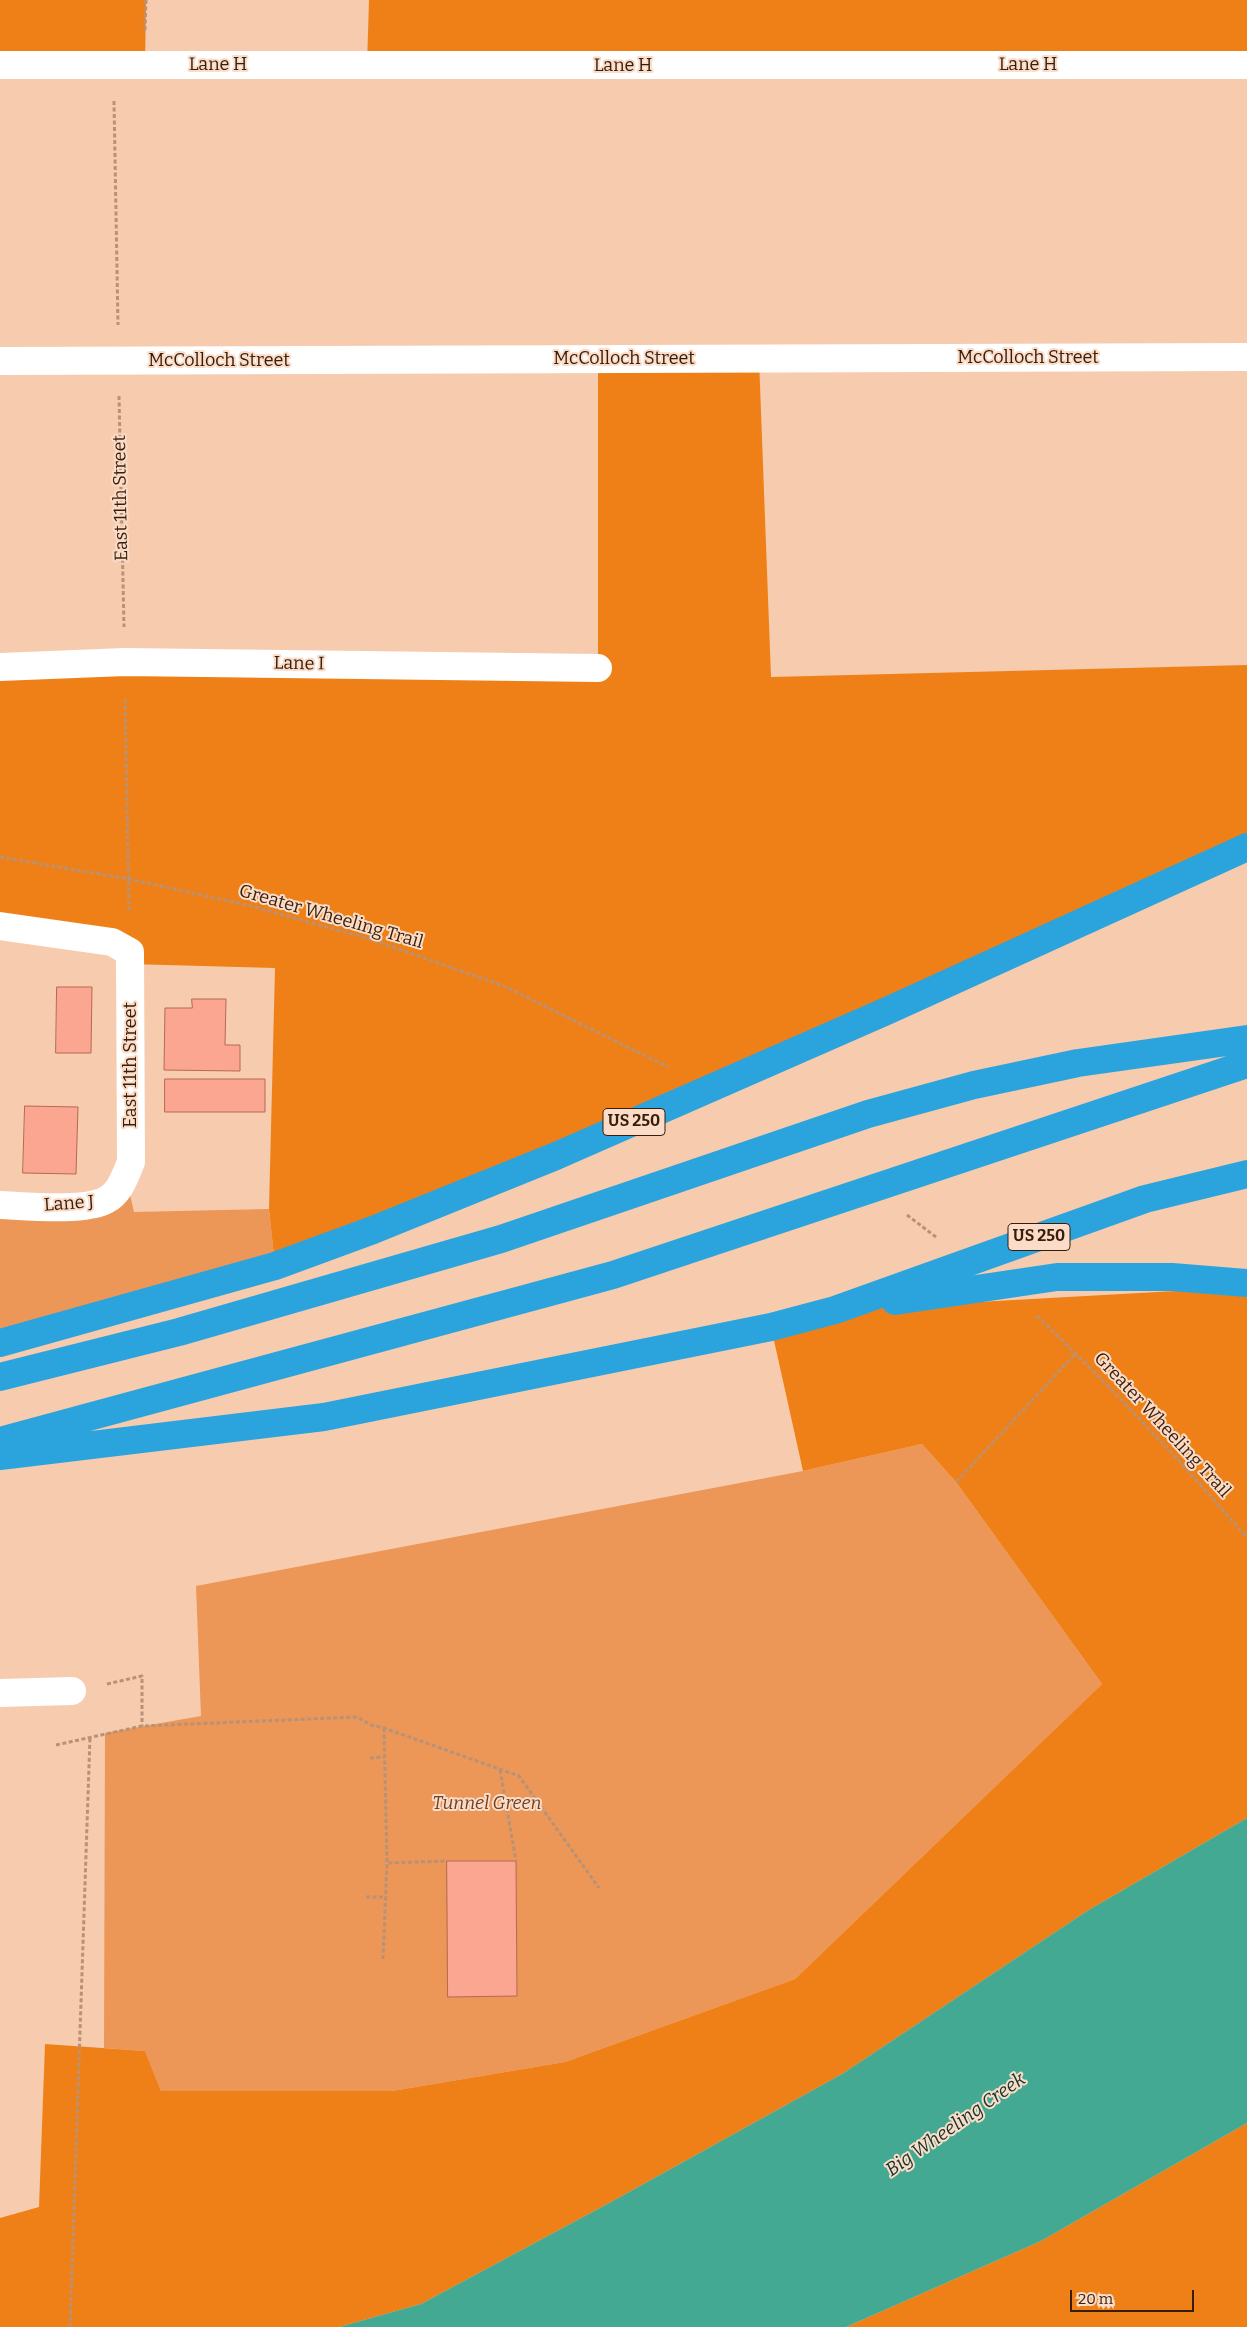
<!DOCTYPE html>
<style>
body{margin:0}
#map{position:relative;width:1247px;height:2327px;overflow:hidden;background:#f7cbae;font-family:Bitter,serif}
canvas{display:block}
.scale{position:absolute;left:1070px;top:2290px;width:124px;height:22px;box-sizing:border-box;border:2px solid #381d08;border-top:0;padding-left:6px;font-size:15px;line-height:18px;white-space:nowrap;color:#381d08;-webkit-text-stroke:4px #fadcc8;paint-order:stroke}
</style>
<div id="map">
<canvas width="1247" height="2327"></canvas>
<div class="scale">20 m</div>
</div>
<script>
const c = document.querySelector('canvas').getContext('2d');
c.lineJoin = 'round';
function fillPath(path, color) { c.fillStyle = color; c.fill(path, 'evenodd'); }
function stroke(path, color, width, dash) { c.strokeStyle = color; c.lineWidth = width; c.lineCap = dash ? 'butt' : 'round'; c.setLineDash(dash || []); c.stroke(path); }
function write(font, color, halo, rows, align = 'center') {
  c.font = font + ' Bitter,serif'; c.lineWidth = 4; c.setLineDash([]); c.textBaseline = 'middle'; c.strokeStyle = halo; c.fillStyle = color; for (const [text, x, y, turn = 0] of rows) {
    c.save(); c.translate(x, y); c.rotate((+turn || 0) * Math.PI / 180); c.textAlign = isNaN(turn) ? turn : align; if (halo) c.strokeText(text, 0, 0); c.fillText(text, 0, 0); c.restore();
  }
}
fillPath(new Path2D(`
 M126,1177L134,1212L269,1209L275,1266L0,1341V1205L78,1206Z
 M922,1444L956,1482L1102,1684L795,1979L565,2062L392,2091H161L145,2051L104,2048L105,1733L201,1716L196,1586L803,1471Z`), '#ec9657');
fillPath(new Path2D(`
 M0,0H146L145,65H0Z
 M369,0H1247V65L367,66Z
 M598,359H759L771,677L1247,665V847L275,1266L269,1209L275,968L130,964V952L0,926V667L598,668Z
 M1247,1287V1818L1087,1911L842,2074L611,2202L421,2304L339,2327H0V2218L39,2207L45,2044L145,2051L161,2091H392L565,2062L795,1979L1102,1684L956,1482L922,1444L803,1471L771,1327L835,1310Z
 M1247,2123V2327H846L1041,2241Z`), '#ef8017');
fillPath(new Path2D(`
 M1247,1818V2123L1041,2241L846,2327H339L421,2304L611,2202L842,2074L1087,1911Z`), '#43a992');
const building = new Path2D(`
 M57,987H92L91,1053H56Z
 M192,999H226L225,1045H240V1071L164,1070L165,1008H192Z
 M165,1079H265V1112H165Z
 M25,1106L78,1107L76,1174L23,1173Z
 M447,1861H516L517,1996L448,1997Z`);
fillPath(building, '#fba690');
stroke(building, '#b66854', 1);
stroke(new Path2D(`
 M145,30L146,0
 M114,101L118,325
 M119,396L124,627
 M125,699L129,910
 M0,857L129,879L247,905L370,939L504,986L668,1067
 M907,1215L936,1237
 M1037,1316C1111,1387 1181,1461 1247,1538
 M956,1482L1076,1353
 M107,1684L142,1676V1726
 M384,1728L387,1863L447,1861
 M56,1745L142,1726L357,1717L371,1725L384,1728L519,1776L599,1888
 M370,1758L385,1757
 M500,1770L516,1861
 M366,1897H386
 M383,1959L387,1863
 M70,2327L90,1737`), '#b89277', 3, [4, 2.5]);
stroke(new Path2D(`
 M0,65H1247
 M0,361L1247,357
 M0,667L125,662L598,668
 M0,926L112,942L130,952L131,1162C125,1176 120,1193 106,1200C84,1212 25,1206 0,1205
 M0,1693L72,1691`), '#fff', 28);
stroke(new Path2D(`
 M895,1301L1057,1277H1172L1247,1283
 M0,1343L275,1266L373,1230L556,1156L889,1010L1247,847
 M0,1377L179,1332L501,1239L868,1114L974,1085L1078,1063L1247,1039
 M0,1441L613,1275L1247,1064
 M0,1456L324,1417L771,1327L835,1310L1145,1199L1247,1174`), '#2ba4de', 28);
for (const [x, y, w] of [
 [634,1122,62],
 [1039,1237,62]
]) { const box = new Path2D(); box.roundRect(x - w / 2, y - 13.5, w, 27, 4); c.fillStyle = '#fadcc8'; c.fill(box); stroke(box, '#381d08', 1); }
write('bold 16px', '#381d08', null, [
 ["US 250",634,1122],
 ["US 250",1039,1237]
]);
write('18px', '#381d08', '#fadcc8', [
 ["Lane H",218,65],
 ["Lane H",1028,65],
 ["Lane H",623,66],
 ["McColloch Street",1028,358],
 ["McColloch Street",624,359],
 ["McColloch Street",219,361],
 ["East 11th Street",121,498,-91],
 ["Lane I",299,664,1],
 ["Greater Wheeling Trail",331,917,16],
 ["East 11th Street",131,1065,-90],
 ["Lane J",69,1204,-4],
 ["Greater Wheeling Trail",1162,1425,47]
]);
write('italic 18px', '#6f411f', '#fadcc8', [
 ["Tunnel Green",487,1804]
]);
write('italic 19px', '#15342c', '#fadcc8', [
 ["Big Wheeling Creek",956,2125,-35]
]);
</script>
